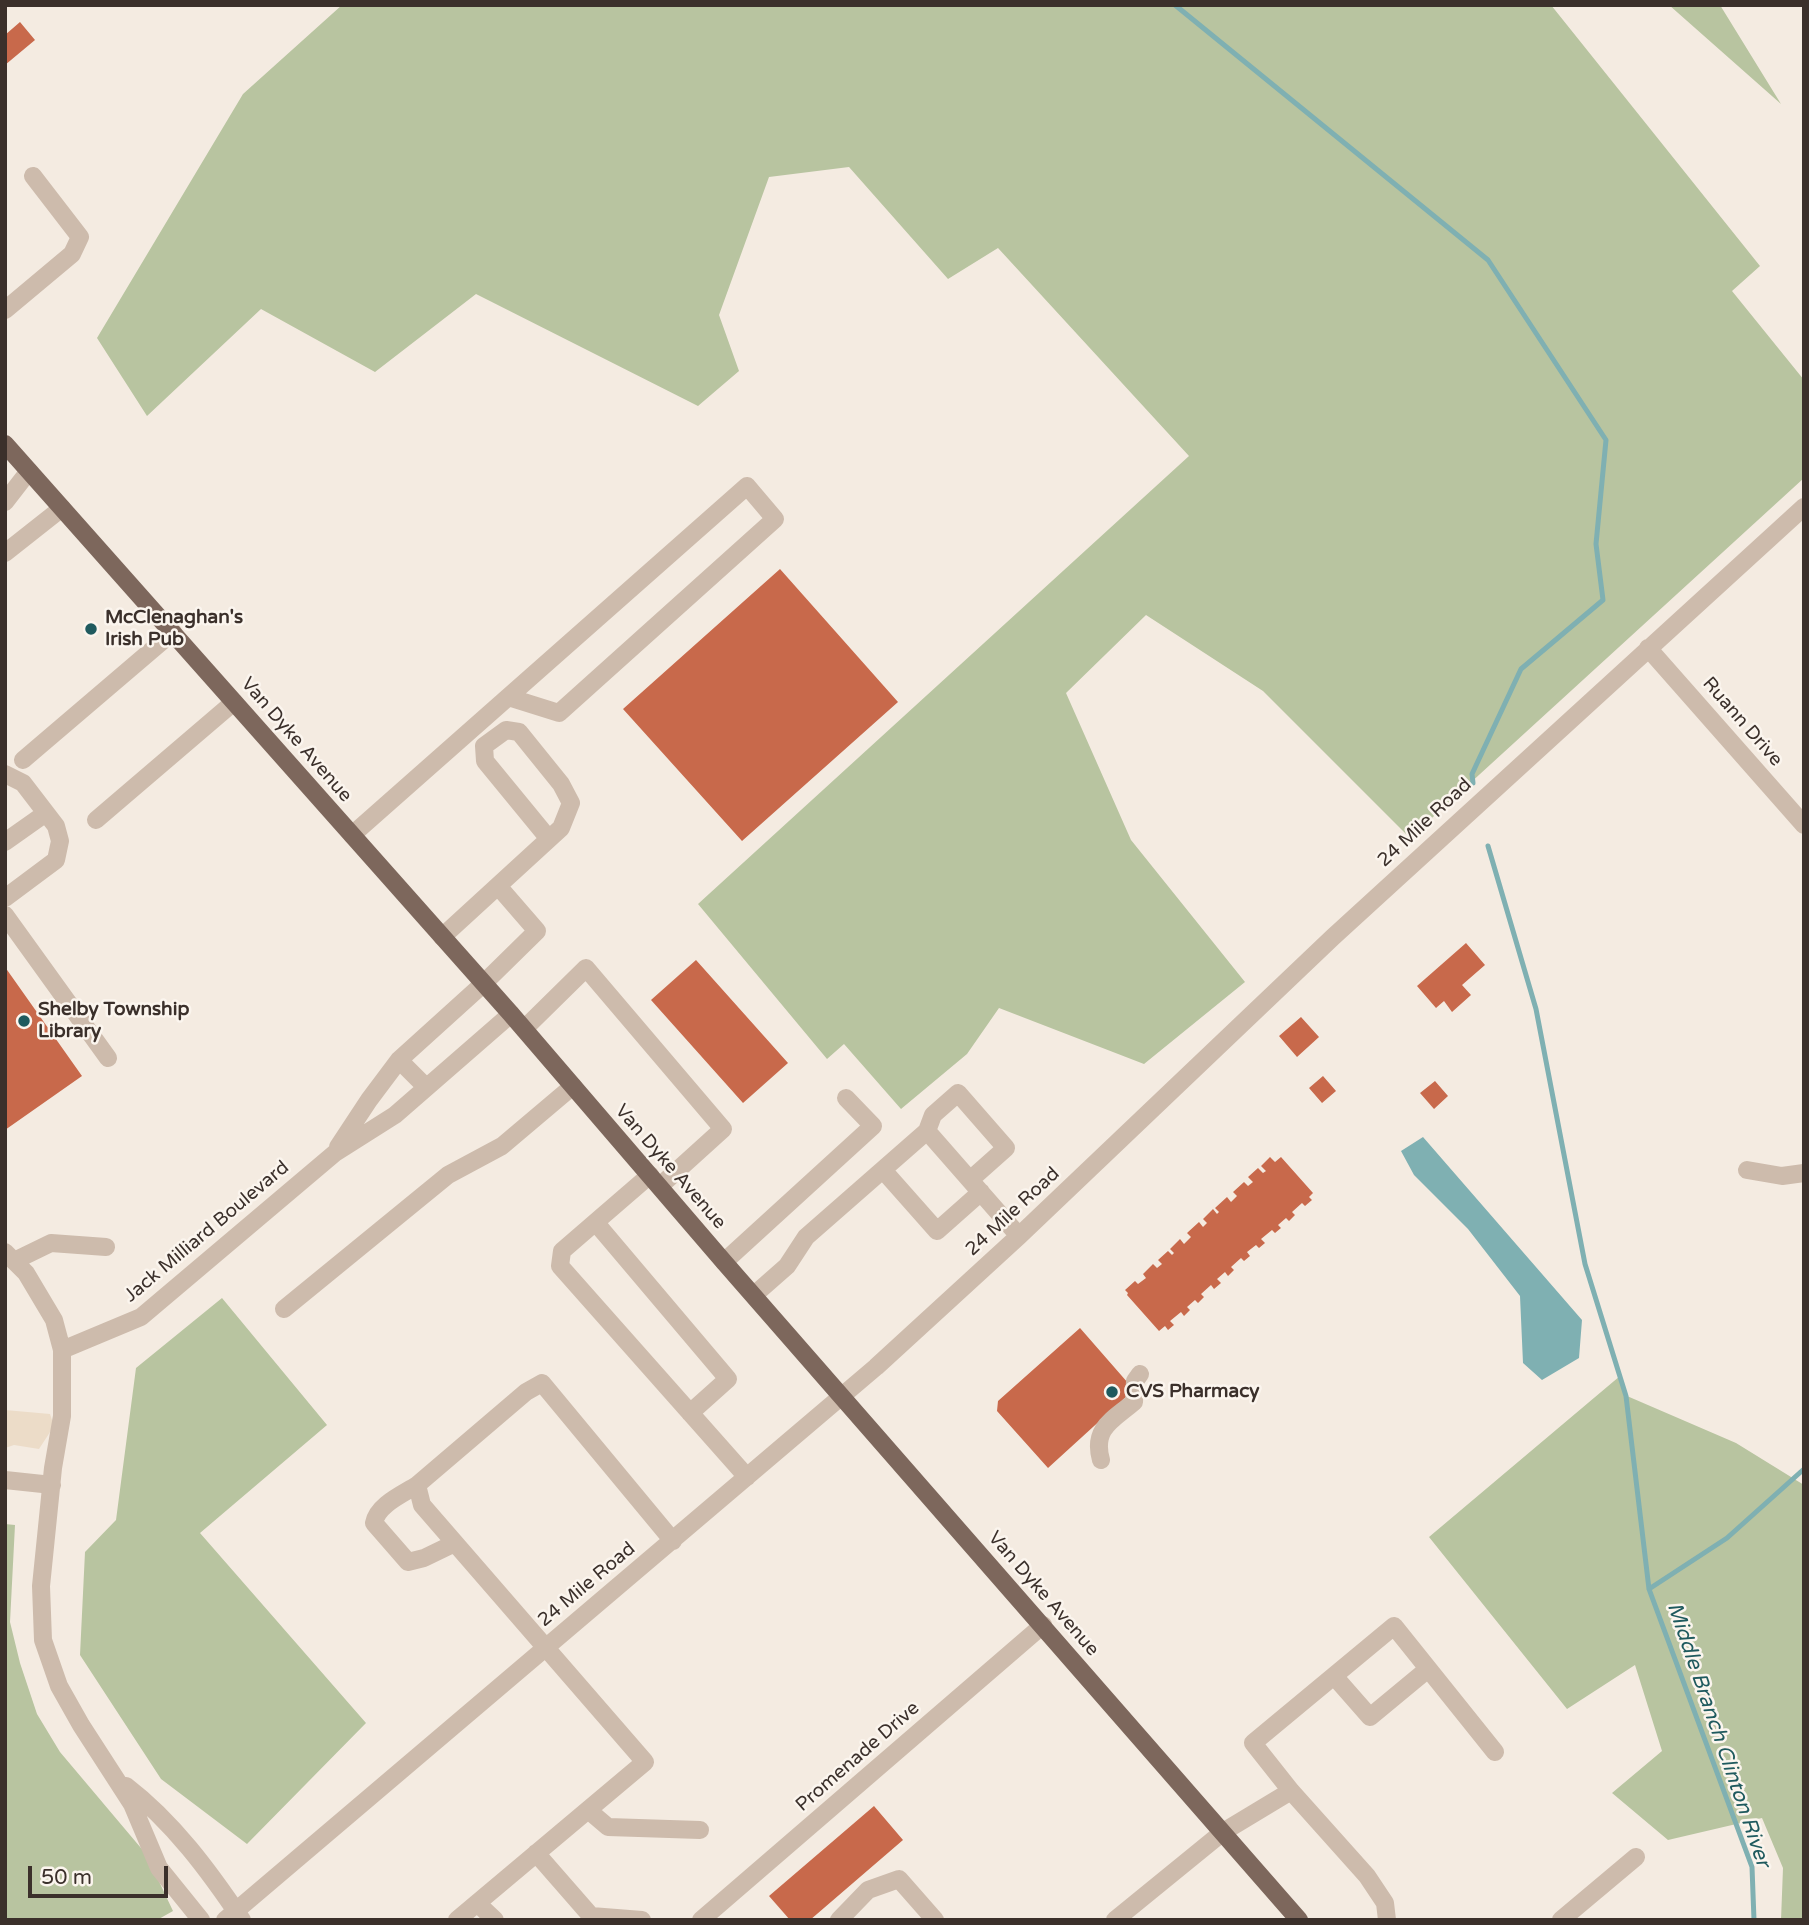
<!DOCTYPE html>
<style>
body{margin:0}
#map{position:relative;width:1809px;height:1925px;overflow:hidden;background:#f4ebe1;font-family:"Varela Round",sans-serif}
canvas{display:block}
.frame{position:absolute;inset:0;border:7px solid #3b302b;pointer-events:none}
.scale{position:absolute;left:28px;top:1866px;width:140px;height:32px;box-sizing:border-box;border:4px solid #3b302b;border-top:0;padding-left:9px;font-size:21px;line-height:24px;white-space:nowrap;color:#3b302b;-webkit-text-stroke:5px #fbf5ee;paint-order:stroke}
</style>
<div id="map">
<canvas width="1809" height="1925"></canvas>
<div class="frame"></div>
<div class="scale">50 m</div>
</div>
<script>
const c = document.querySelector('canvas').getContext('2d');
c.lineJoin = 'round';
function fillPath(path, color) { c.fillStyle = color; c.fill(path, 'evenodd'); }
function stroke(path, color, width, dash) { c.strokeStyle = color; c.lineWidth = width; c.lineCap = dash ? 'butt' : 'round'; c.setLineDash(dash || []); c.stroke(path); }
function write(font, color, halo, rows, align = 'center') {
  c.font = font + ' "Varela Round",sans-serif'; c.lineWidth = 5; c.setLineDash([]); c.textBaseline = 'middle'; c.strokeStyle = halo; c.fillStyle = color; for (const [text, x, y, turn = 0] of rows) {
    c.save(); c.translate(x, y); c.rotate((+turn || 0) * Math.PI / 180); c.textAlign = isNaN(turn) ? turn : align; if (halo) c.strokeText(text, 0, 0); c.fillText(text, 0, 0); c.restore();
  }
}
fillPath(new Path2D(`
 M342,5H1551L1760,266L1732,291L1804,380V478L1410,838L1263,691L1146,615L1066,693L1131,840L1245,982L1144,1064L999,1008L967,1054L901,1109L844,1044L827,1059L698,904L1189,456L998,248L948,279L849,167L769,177L719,315L739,371L698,406L476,294L375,372L261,309L147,416L97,338L243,94Z
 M1669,5H1720L1781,104Z
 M222,1298L327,1425L200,1533L366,1723L247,1844L161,1779L80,1655L85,1552L116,1520L136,1368Z
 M1620,1376L1627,1396L1736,1443L1804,1485V1920H1781L1783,1868L1762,1818L1668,1840L1612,1793L1662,1751L1635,1665L1567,1709L1429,1537Z
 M5,1524L15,1525L10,1622L20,1663L37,1714L60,1752L146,1854L173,1911L157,1920H5Z`), '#b8c4a0');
fillPath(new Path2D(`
 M5,1410L50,1414L54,1426L39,1449L14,1445L5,1448Z`), '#ecdcc8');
fillPath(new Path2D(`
 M1423,1137L1582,1320L1579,1358L1542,1380L1523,1363L1520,1296L1468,1229L1414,1175L1401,1151Z`), '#7fb0b2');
stroke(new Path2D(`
 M1175,5L1488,260L1606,440L1596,544L1603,600L1521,669L1472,774L1473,783
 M1488,846L1536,1009L1585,1264L1626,1396L1649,1589L1752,1867L1754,1920
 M1649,1589L1727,1538L1804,1469`), '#7fb0b2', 5);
fillPath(new Path2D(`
 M20,22L35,40L5,65V35Z
 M780,569L898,702L742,841L623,709Z
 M1466,943L1485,965L1462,985L1471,995L1452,1012L1444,1001L1436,1008L1417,986Z
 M696,960L788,1063L743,1103L651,1000Z
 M5,967L82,1076L5,1130Z
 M1301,1017L1319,1037L1297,1057L1279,1036Z
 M1323,1076L1336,1091L1322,1103L1309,1088Z
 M1435,1081L1448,1096L1434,1109L1420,1093Z
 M1270,1157L1275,1162L1281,1157L1313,1193L1309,1197L1312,1200L1305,1206L1302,1203L1292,1212L1295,1215L1289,1221L1286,1218L1278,1225L1281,1228L1275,1233L1272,1230L1261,1239L1265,1243L1259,1248L1256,1245L1247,1252L1250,1256L1244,1261L1241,1258L1231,1267L1234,1270L1228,1276L1225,1272L1217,1279L1221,1283L1214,1289L1211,1285L1201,1294L1204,1297L1198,1303L1195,1300L1187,1307L1190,1310L1184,1316L1181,1312L1170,1321L1174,1325L1168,1330L1165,1326L1159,1331L1127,1295L1128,1293L1125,1290L1135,1281L1138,1284L1146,1278L1143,1274L1153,1264L1157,1268L1162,1264L1158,1260L1168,1251L1172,1255L1174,1253L1170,1249L1180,1239L1184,1244L1191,1237L1187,1233L1199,1222L1203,1227L1207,1223L1203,1219L1213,1209L1217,1214L1219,1212L1215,1208L1227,1197L1231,1202L1237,1196L1233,1192L1244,1182L1248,1186L1253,1182L1248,1177L1258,1168L1263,1173L1266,1171L1261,1166Z
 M1080,1328L1128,1383L1127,1396L1048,1468L997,1411L998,1401Z
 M874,1806L903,1840L810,1920H790L769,1896Z`), '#c8694b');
stroke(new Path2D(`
 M5,310L72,254L80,237L33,176
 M5,502L29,471
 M5,553L62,508
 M1648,648L1804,825
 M23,760L173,632
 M5,774L23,783L56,826L60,841L56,860L5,898
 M96,820L234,702
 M352,835L747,486L775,519L559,713L508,697
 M5,842L46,813
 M5,915L108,1058
 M442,937L561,828L571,803L561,784L519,732L506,730L484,746L485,761L549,839
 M524,1029L586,968L723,1129L660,1186
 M399,1060L426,1087
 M927,1131L933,1115L958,1093L1006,1148L970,1180
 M338,1147L369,1100L399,1060L483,984L537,931L498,886
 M883,1170L937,1231L981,1192
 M1747,1170L1782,1176L1804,1173
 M650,1175L562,1251L560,1266L747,1477
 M596,1223L728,1379L690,1413
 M5,1252L26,1273L54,1320L62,1350V1416L53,1468L41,1586L43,1640L59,1686L81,1725L132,1804L159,1868L201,1920
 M14,1261L51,1243L106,1247
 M724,1262L873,1126L846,1098
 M754,1295L787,1266L806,1237L927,1131L1019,1236
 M284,1309L448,1175L502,1146L573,1086
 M62,1350L141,1317L335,1153L395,1115L511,1014
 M1101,1460C1092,1428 1113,1420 1134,1402L1135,1381L1140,1374
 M5,1480L52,1485
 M417,1485C403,1494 377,1505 374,1523L408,1562L424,1558L455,1543
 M1334,1676L1370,1717L1428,1669
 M126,1786C173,1822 209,1871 242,1920
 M588,1810L608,1827L700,1830
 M536,1853L591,1916
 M477,1903L495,1920
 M225,1920L876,1367L1019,1236L1333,937L1804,507
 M457,1920L645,1762L422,1505L417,1485L526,1392L542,1383L673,1541
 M590,1920L591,1916L642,1920
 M701,1920L1043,1625
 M839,1920L868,1890L899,1879L935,1920
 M1115,1920L1223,1832L1291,1791
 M1387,1920L1385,1903L1367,1876L1291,1791L1253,1743L1394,1626L1495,1752
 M1561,1920L1636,1857`), '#cdbbac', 18);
stroke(new Path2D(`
 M5,444L511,1014L724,1262L1299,1920`), '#7d675c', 18);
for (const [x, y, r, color] of [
 [91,629,7,"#1f5a5e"],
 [24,1021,7,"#1f5a5e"],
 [1112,1392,7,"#1f5a5e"]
]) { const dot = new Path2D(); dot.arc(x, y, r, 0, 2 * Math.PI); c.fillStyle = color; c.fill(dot); stroke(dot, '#fbf5ee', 2.5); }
write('bold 19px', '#3b302b', '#fbf5ee', [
 ["McClenaghan's",105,618],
 ["Irish Pub",105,640],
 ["Shelby Township",38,1010],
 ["Library",38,1032],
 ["CVS Pharmacy",1126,1392]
], 'left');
write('19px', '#3b302b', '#fbf5ee', [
 ["Ruann Drive",1742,722,49],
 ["Van Dyke Avenue",296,740,49],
 ["24 Mile Road",1425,823,-43],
 ["Van Dyke Avenue",670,1167,49],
 ["24 Mile Road",1013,1212,-43],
 ["Jack Milliard Boulevard",207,1232,-40],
 ["24 Mile Road",587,1585,-40],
 ["Van Dyke Avenue",1043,1594,49],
 ["Promenade Drive",858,1757,-41]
]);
write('italic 21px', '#1f5a5e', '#fbf5ee', [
 ["Middle Branch Clinton River",1718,1735,71]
]);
</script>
